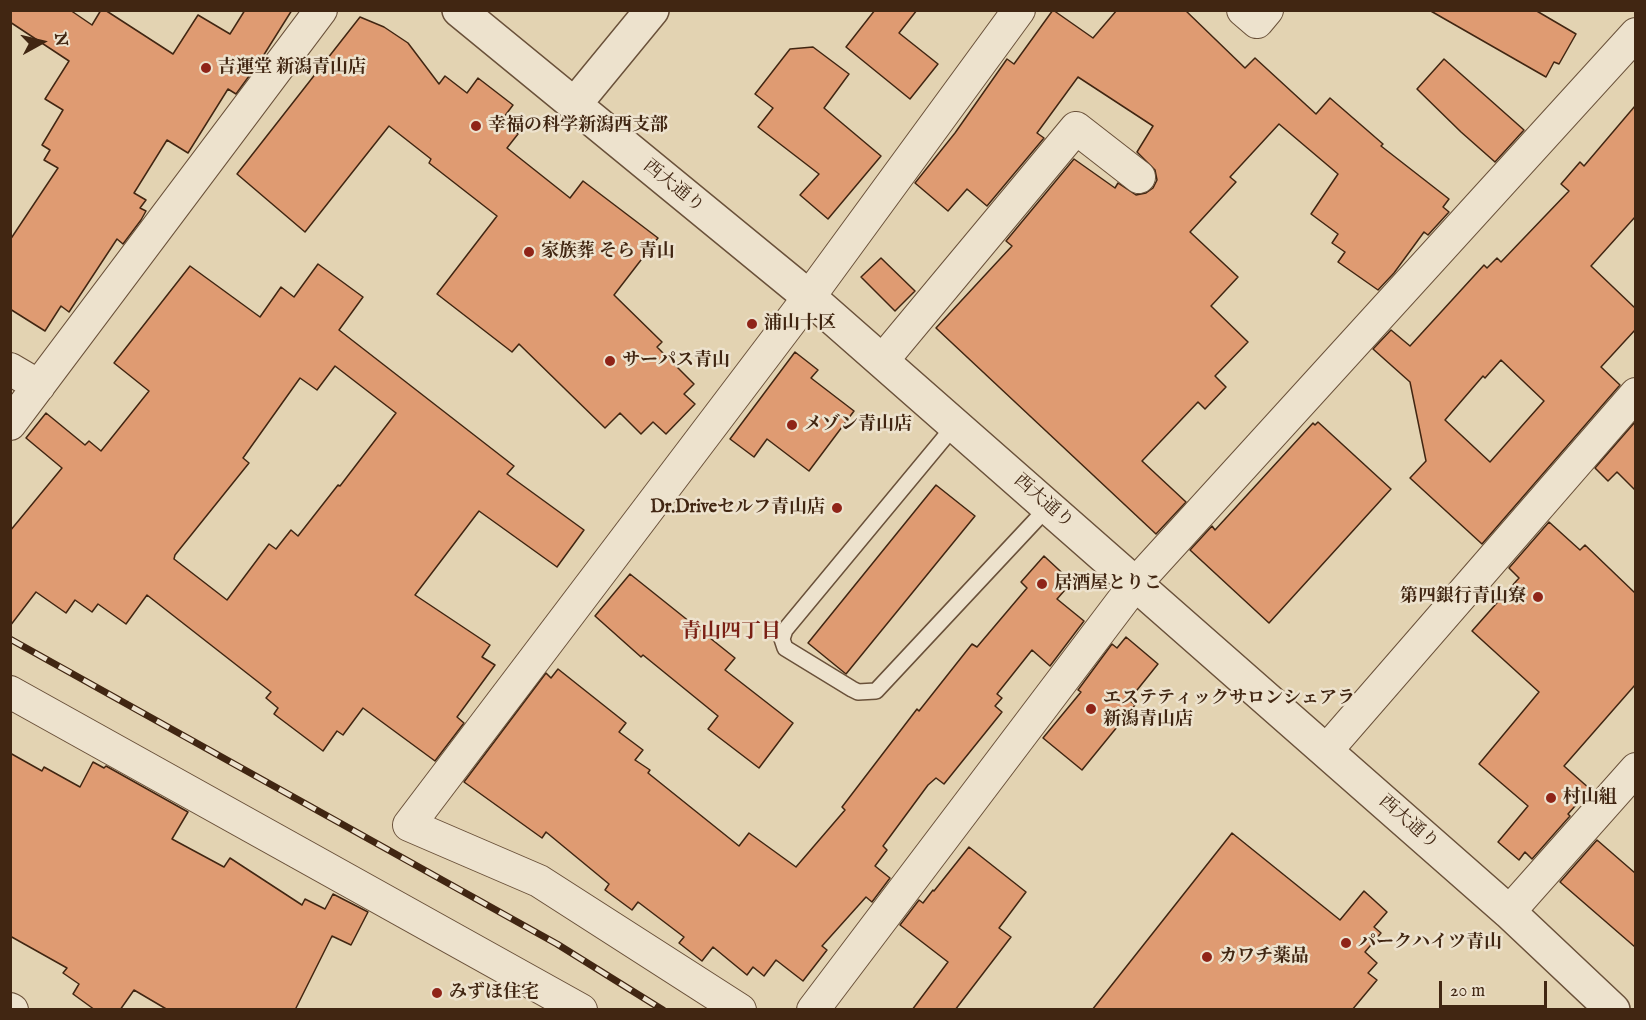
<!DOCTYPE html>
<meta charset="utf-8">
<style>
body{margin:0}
#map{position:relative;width:1646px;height:1020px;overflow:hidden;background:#e3d3b2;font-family:"IM FELL English",serif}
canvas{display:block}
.frame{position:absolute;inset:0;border:12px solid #412612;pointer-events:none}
.north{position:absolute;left:12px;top:12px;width:60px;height:60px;-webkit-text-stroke:4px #ede2cd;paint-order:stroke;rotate:82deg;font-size:16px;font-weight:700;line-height:24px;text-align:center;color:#412612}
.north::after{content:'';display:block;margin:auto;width:21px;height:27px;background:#412612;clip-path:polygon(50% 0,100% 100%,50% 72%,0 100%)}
.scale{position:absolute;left:1439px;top:981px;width:108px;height:27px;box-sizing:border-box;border:3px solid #412612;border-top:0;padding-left:8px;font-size:18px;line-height:21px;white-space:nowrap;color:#412612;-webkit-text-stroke:4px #ede2cd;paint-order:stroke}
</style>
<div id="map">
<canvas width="1646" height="1020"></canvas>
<div class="frame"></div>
<div class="north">N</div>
<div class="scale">20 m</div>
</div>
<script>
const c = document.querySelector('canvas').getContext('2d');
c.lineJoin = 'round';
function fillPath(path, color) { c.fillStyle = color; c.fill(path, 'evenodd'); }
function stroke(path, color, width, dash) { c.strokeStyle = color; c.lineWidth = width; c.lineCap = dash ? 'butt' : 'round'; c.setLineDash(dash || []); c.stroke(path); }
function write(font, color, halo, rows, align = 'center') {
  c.font = font + ' "IM FELL English","Noto Serif JP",serif'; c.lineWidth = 5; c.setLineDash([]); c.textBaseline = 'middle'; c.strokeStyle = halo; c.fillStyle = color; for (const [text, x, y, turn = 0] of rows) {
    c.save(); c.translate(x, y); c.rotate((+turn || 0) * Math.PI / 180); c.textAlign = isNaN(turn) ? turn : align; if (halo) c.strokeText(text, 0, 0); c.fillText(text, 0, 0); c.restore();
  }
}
const building = new Path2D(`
 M10,10H70L92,25L101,10H105L173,54L198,15L230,34L245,10H292L260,61L236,94L228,89L188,153L167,140L134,193L146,200L140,208L146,211L141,220L123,244L117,239L69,312L61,306L45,331L10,309V240L58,168L44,160L50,150L42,145L63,110L45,99L69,61L10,22Z
 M875,10H917L899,33L938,64L910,99L846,47Z
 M1053,10L1093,38L1117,10H1185L1245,68L1255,58L1316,114L1330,98L1383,144L1381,146L1449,199L1443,207L1449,212L1428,235L1424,232L1394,273L1378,290L1338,262L1345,252L1332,243L1338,234L1311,214L1338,174L1279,124L1230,177L1236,182L1190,232L1238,277L1211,306L1248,342L1215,376L1226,387L1205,409L1198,402L1142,461L1186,502L1156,534L936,328L1012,246L1006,241L1074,159L1115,188L1118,183L1136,195L1146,193L1153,188L1157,180L1155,170L1137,152L1153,126L1078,77L1037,133L1044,138L987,206L967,189L948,211L915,183L955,133L1007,59L1014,64Z
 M1429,10H1535L1576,34L1559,64L1554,62L1546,77Z
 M360,17L384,27L408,43L439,84L445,76L467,93L478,78L513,105L501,121L518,134L507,148L570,198L583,181L658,238L614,295L662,342L657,347L694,384L684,394L695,404L666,434L653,422L641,434L620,413L605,428L519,344L512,352L437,294L497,216L429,163L431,159L389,126L305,232L237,174Z
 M813,47L849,74L824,108L881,156L828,219L800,195L819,174L758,127L773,108L755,94L790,49Z
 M1444,59L1524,130L1495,162L1461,132L1417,89Z
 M1635,106V217L1591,266L1635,308V330L1601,367L1620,385L1482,544L1410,478L1426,461L1410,382L1373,349L1391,330L1410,346L1484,265L1487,268L1497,258L1501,262L1569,191L1561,184L1580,162L1584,166ZM1501,360L1544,401L1490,462L1445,420L1483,376L1485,378Z
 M881,258L915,291L895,311L861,277Z
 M318,264L363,297L339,330L514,466L507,474L584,530L557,567L479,511L415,595L490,645L482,657L495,665L457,717L464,723L435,761L363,708L343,735L337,731L323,751L274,714L278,708L266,698L271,692L147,595L126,624L98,604L92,612L75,600L66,613L36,592L10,626V531L62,468L26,438L46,413L85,445L89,441L101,451L149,391L114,363L190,266L260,317L281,287L294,297ZM335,366L396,413L340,486L338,485L298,536L291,530L276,549L269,544L227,600L174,559L175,555L249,463L243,458L300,378L317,390Z
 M795,352L818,370L811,378L854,411L809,471L767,439L754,457L730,439Z
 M1318,422L1391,489L1269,623L1190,550L1212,526L1215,530L1313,423L1315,425Z
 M1635,422V490L1617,472L1608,481L1595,468Z
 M936,485L975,516L846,674L808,643Z
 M1549,522L1580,550L1585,545L1635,593V685L1564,766L1590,789L1568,814L1570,816L1532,859L1525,852L1519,860L1498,842L1528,806L1479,764L1539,692L1472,631L1519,578L1509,568Z
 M1044,556L1072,582L1057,599L1084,621L1050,666L1032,650L997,694L1002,698L995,706L1002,712L944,784L936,778L928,785L883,846L887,850L875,866L890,878L872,902L866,897L822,946L827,950L803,981L776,960L764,976L753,967L747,975L713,947L702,961L679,943L684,937L638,902L632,910L605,890L609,884L546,832L542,838L464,782L546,673L551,678L558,669L626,723L619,732L643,750L635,760L650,770L648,773L739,846L749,833L796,867L845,810L842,807L917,709L919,711L972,644L977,647L1027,588L1021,582Z
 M630,574L735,658L725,670L793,723L759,768L708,729L718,716L643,655L641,657L595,616Z
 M1126,637L1158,664L1129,700L1135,705L1082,770L1043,738L1081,692L1078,690L1112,644L1117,648Z
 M10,753L42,771L44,767L80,787L93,762L104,768L106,766L188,812L172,839L224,867L230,858L302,905L305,899L325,909L333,894L368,912L351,945L332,936L295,1010H168L134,990L120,1010H95L73,994L79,984L63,973L67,968L10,936Z
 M1232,833L1340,920L1364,891L1387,912L1374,927L1381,933L1365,952L1377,963L1368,973L1377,980L1352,1010H1092Z
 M1597,840L1635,873V947L1560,882Z
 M969,847L1026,892L999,928L1011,937L955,1010H912L948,962L900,925L919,900L923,903L933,890L934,891Z`);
fillPath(building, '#df9b72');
stroke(building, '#412612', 1.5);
const service = new Path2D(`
 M955,425L785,630L782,639L785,648L852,689L858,692L876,691L1048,507`);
const minor = new Path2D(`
 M1243,10L1257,22L1267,10
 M882,361L1076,128L1139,177
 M10,369L39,386
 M10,424L321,10
 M10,692L581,1010
 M1326,751L1636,394
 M1509,912L1636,769
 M10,1009L12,1010
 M740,1010L539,881L409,825L809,297L1019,10
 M813,1010L1136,583L1636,34`);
const tertiary = new Path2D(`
 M459,10L809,297L1509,912L1613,1010
 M574,105L652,10`);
stroke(service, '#6a513a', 18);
stroke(minor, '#6a513a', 34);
stroke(tertiary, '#6a513a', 36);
stroke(service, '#ede2cd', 15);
stroke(minor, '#ede2cd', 32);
stroke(tertiary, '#ede2cd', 33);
const rail = new Path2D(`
 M10,639L557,944L663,1010`);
stroke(rail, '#412612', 7);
stroke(rail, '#ede2cd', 4.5, [14]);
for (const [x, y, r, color] of [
 [206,68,6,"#8f2418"],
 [476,126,6,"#8f2418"],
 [529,252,6,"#8f2418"],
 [752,324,6,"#8f2418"],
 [610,361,6,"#8f2418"],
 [792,425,6,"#8f2418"],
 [837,508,6,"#8f2418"],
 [1042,584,6,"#8f2418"],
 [1538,597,6,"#8f2418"],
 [1091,709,6,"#8f2418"],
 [1551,798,6,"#8f2418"],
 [1346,943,6,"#8f2418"],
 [1207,957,6,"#8f2418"],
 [437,993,6,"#8f2418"]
]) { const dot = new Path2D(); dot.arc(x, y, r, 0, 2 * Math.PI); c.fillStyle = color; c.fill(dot); stroke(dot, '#ede2cd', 2); }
write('bold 18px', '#412612', '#ede2cd', [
 ["吉運堂 新潟青山店",218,68],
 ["幸福の科学新潟西支部",488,126],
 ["家族葬 そら 青山",541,252],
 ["浦山十区",764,324],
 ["サーパス青山",622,361],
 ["メゾン青山店",804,425],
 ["Dr.Driveセルフ青山店",825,508,"right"],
 ["居酒屋とりこ",1054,584],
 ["第四銀行青山寮",1526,597,"right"],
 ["エステティックサロンシェアラ",1103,699],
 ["新潟青山店",1103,720],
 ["村山組",1563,798],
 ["パークハイツ青山",1358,943],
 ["カワチ薬品",1219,957],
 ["みずほ住宅",449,993]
], 'left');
write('18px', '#412612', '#ede2cd', [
 ["西大通り",673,187,39],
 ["西大通り",1043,502,41],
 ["西大通り",1408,823,41]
]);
write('bold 20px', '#7a1f14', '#ede2cd', [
 ["青山四丁目",731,633]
]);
</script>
